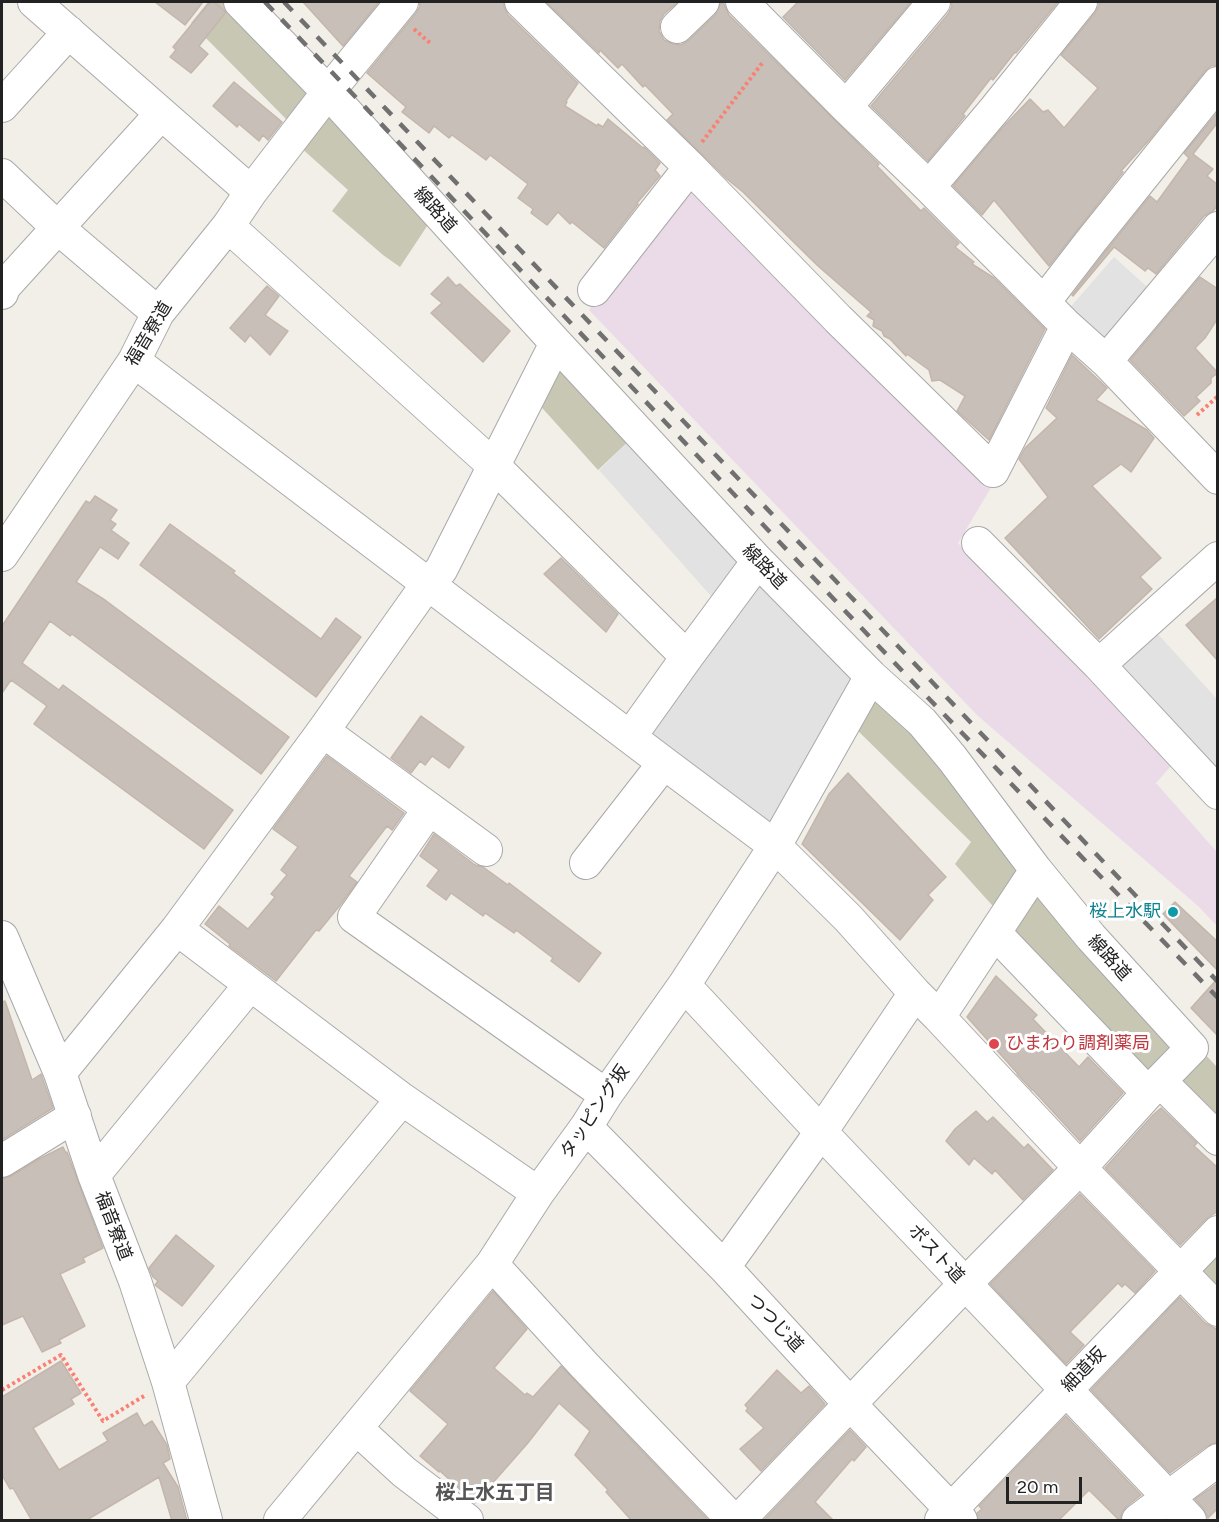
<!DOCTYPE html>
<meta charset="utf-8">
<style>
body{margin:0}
#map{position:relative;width:1219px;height:1522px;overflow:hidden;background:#f2efe9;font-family:Figtree,sans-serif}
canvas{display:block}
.frame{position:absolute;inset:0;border:3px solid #222;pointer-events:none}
.scale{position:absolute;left:1006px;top:1477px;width:76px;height:27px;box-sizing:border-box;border:3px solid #222;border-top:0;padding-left:8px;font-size:18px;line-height:21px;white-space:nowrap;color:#222;-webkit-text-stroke:4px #fff;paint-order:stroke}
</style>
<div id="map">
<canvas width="1219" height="1522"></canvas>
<div class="frame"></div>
<div class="scale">20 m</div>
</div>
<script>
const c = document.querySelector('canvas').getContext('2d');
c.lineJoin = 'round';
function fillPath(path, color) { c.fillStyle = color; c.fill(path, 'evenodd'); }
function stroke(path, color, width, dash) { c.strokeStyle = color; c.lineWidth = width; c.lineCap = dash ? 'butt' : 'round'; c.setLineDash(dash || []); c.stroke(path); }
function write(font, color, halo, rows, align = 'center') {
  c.font = font + ' Figtree,"Noto Sans JP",sans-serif'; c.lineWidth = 6; c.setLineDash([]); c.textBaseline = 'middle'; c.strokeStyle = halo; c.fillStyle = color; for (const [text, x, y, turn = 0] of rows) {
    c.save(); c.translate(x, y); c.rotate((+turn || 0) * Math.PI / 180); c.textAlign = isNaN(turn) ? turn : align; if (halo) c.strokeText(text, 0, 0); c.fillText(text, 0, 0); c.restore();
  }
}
fillPath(new Path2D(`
 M686,182L992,486L958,543L1172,765L1156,783L1217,852V926L1198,906L978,716L589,310Z`), '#ebdbe8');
fillPath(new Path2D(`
 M208,2H236L322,89L291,124L191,23Z
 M332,105L433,217L400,267L383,255L332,211L348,190L299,146Z
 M554,364L632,438L598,470L535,400Z
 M878,692L1026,868L1001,913L991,904L955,864L971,842L854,727Z
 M1039,890L1179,1047L1148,1086L1005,935Z
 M1202,1051L1217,1067V1125L1175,1081Z
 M1217,1246V1296L1193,1270Z`), '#c7c7b4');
fillPath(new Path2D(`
 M1114,257L1154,293L1106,351L1067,311Z
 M632,438L748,568L719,605L599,470Z
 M761,575L860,677L772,835L640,735Z
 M1156,632L1217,699V769L1114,670Z`), '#e2e2e2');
const building = new Path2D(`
 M155,2H203L185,25Z
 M210,2H214L226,12L199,46L208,54L191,73L170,57L176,50L173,47Z
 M303,2H379L343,46Z
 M419,2H504V7L508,15L578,83L566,101L567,102L565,106L597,126L598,124L603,127L608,119L643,148L644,147L660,163L655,170L660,176L637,203L638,204L604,248L572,222L570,224L558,212L547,225L531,213L533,209L518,198L528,184L490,155L486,160L452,135L449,138L434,126L429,133L402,112L406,107L367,73L416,13L420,6Z
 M546,2H678L664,14L660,21L659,31L664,40L673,44L681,45L689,40L715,15L720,4L723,2L729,15L879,164L877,166L921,211L924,208L959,243L955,247L974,262L972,264L994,278L1045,329L989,440L957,411L965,396L940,380L932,381L929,370L907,354L906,356L890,339L884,336L882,331L873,326L874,320L867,316L871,312L818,266L743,192L727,179L667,120L673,114L645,85L643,87L622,64L618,68L600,50L599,53Z
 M798,2H911L845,80L783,17Z
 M951,2H1058L1016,53L1015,52L993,80L991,78L963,114L965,116L928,161L871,106L948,14L952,6Z
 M1099,2H1218V65L1211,66L1204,72L1150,139L1121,171L1123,172L1049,266L994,200L982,215L953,186L1002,128L1030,99L1043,112L1048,110L1064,128L1098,88L1061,55L1095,13L1099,5Z
 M234,82L282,122L268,140L263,135L259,141L239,124L237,127L213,106Z
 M1218,112V122L1193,154L1213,169L1207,176L1218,185V205L1213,211L1204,216L1156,274L1148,268L1145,271L1114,247L1073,296L1072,295L1105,252L1150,196L1157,202L1189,158L1184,153Z
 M448,277L456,286L460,284L510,331L483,362L431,313L442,303L431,294Z
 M1200,277L1218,289V318L1205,338L1195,348L1218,373L1211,378V383L1196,397L1200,401L1184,416L1130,360Z
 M267,286L279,296L265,315L288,331L270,355L250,335L245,342L230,328Z
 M1072,355L1107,388L1096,400L1147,430L1154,438L1131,472L1121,464L1092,486L1161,558L1140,577L1152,589L1099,639L1005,538L1048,497L1019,459L1025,448L1057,418L1046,408Z
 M95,496L117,510L110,520L116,524L111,530L129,543L118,559L100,547L76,582L105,600L289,737L261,774L72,634L70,636L50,621L22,663L59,690L63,685L233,810L204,849L34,724L47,706L11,680L2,693V626L86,501L90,503Z
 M170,524L235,571L233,573L321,639L336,618L361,637L316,697L140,565Z
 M561,558L618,614L606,632L544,574Z
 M1218,597V661L1186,625Z
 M421,716L464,747L449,768L432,756L425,765L420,761L411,773L391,758Z
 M327,756L404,813L392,830L387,826L349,876L357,882L341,904L319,931L316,930L276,981L229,946L230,944L205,924L219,906L248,929L275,897L271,894L287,875L281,870L298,847L273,829Z
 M848,773L946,877L928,895L933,900L900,940L802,844L829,794Z
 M434,834L475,865L483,867L508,885L509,883L601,953L579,982L551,961L553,958L516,930L514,933L485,913L483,916L451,893L446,900L427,886L439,870L420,856Z
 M1175,902L1218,942V971L1163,914Z
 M996,976L1037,1015L1033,1019L1079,1067L1088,1057L1123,1093L1080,1141L1033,1090H1032L1017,1074H1018L967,1017Z
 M1218,978V1036L1191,1008Z
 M5,1001L32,1080L41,1074L53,1108L2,1140V1002Z
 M1161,1108L1197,1143L1194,1146L1218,1168V1211L1205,1220L1180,1245L1105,1168L1153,1115Z
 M976,1111L987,1122L993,1117L1024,1148L1028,1144L1053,1170L1023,1200L995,1170L992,1174L974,1158L969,1165L946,1141L955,1129Z
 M63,1147L66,1153L67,1152L103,1248L83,1258L85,1262L60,1274L85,1326L59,1340L61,1343L42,1352L23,1316L2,1325V1179L11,1176L39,1159Z
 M1080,1194L1155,1271L1135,1293L1125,1284L1122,1287L1118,1283L1070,1332L1084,1345L1066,1364L990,1284Z
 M176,1235L214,1266L182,1306L155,1285L158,1281L153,1277L149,1268Z
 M493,1291L527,1329L494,1368L525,1395L527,1393L533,1397L561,1366L709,1521H632L606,1492L608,1490L575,1455L590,1431L559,1403L527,1444L475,1503L440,1471L439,1472L420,1456L448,1424L410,1391Z
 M1180,1297L1205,1323L1218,1330V1442L1207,1446L1170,1473L1091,1390Z
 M61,1361L81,1393L71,1399L74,1404L33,1428L59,1470L108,1441L103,1433L137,1413L144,1426L152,1421L167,1445L170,1459L163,1463L178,1487L187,1521H172L159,1477L85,1521H32L13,1488L10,1489L2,1475V1397Z
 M777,1370L801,1393L809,1386L825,1404L761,1471L740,1449L764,1428L746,1411L748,1408L745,1405Z
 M1066,1416L1141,1495L1127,1506L1122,1512L1120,1521L1089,1490L1058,1521H978L977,1513L982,1509L979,1506Z
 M850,1430L866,1447L854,1461L852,1459L815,1502L834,1521H763Z
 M1218,1483V1508L1208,1518L1203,1508L1195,1499Z`);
fillPath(building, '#c7bfb8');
stroke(building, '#c4b6ab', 1.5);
const minor = new Path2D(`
 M34,2L251,192
 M240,2L328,92L556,343L758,561L871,676L922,722L952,758L1036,870L1091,937L1192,1048L1148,1093L1080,1168L965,1284L739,1520
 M521,2L690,167L838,319L993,471L1067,326
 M742,2L846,107L929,187L1067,326L1106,361L1218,478
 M677,27L703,2
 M2,106L69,32
 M846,107L934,2
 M2,175L58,228L158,313
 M929,187L995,109L1081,2
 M228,226L494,466L687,657
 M594,290L690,167
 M2,293L4,287L161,114
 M1044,302L1091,241L1218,83
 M134,361L664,763L775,846L848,918L915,993L939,1017L1080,1168L1218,1310
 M1106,361L1218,228
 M978,543L1099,665L1218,793
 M2,555L134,361L158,313L228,226L251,192L328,92L402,2
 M1099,665L1218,558
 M323,731L486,850
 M630,737L687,657L758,561
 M429,809L354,917L606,1095
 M586,863L664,763
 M177,929L402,1099L538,1193
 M995,933L1148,1093
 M2,937L60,1073L94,1175L135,1281L168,1382L206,1520
 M684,985L821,1132L1190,1520
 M939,1017L1036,870
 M60,1073L177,929L323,731L428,583L441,570L556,343
 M1160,1081L1218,1139
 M586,1127L724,1267L850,1404L961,1520
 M2,1161L75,1116
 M94,1175L250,985
 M492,1264L585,1366L733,1520
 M724,1267L821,1132L915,993
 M168,1382L402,1099
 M356,1428L404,1472L467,1520
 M280,1520L492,1264L538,1193L586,1127L606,1095L684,985L775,846L871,676
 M941,1520L1218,1232
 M1138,1520L1218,1460`);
stroke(minor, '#a9a9a9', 34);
stroke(new Path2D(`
 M414,29L430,43
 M702,142L763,62
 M1197,415L1218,396
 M2,1390L61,1355L103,1421L144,1396`), '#fa8072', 4, [3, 3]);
stroke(minor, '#fff', 32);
stroke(new Path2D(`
 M265,2L909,678L1218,998
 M284,2L1218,982`), '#707070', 4.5, [12, 12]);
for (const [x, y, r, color] of [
 [1173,912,6,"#0f9aa8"],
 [994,1044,6,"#e0444e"]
]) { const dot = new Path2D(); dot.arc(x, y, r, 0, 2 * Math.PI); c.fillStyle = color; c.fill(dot); stroke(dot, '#fff', 2); }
write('18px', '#222', '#fff', [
 ["線路道",435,210,48],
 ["福音寮道",149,334,-59],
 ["線路道",764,567,46],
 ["線路道",1109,958,48],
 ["タッピング坂",595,1112,-56],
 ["福音寮道",113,1226,69],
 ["ポスト道",936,1254,47],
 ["つつじ道",775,1323,47],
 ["細道坂",1084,1370,-46]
]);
write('18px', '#0d838f', '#fff', [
 ["桜上水駅",1161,912]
], 'right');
write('18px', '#be3a42', '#fff', [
 ["ひまわり調剤薬局",1006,1044]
], 'left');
write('bold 20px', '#555', '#fff', [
 ["桜上水五丁目",495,1493]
]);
</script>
